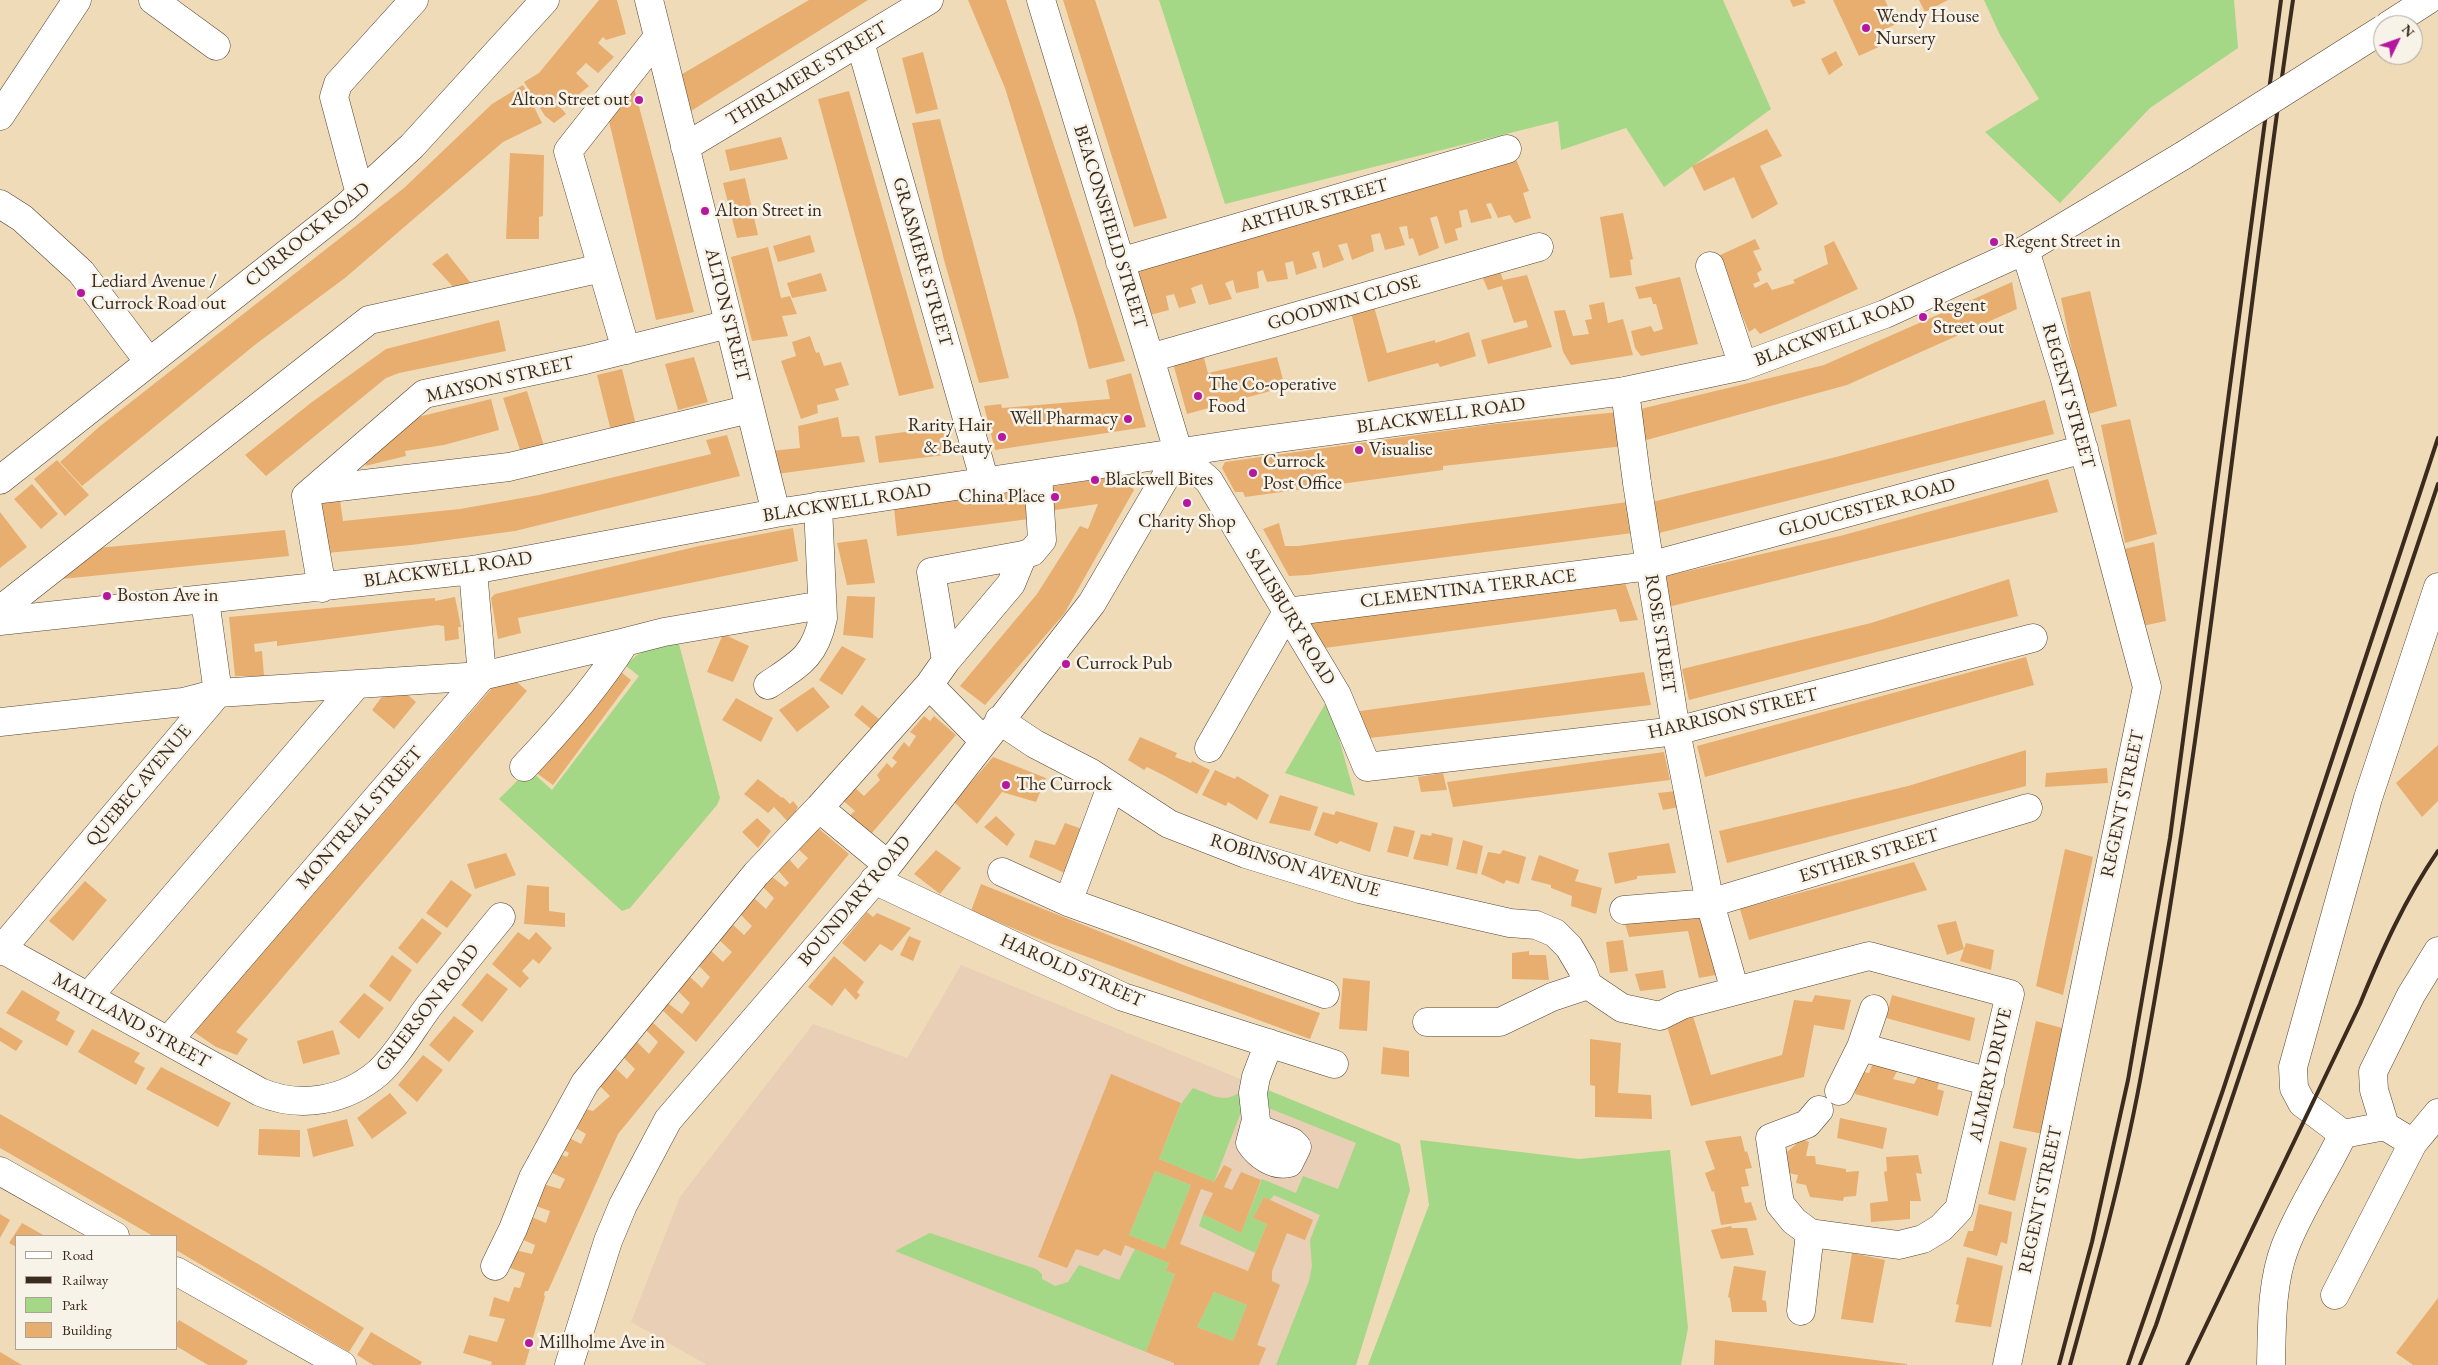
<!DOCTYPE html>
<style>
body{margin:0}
#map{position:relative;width:2438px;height:1365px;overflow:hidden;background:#f0dbb9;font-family:"EB Garamond",serif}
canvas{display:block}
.legend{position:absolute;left:15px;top:1235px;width:162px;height:115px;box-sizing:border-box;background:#f7f3e8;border:1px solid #aca397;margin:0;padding:6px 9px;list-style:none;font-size:15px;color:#3b2a1e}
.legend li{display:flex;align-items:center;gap:10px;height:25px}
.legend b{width:25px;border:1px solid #aca397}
.north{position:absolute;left:2373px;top:15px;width:50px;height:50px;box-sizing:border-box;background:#f7f3e8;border:1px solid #aca397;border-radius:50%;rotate:48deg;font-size:14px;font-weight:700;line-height:20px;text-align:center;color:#3b2a1e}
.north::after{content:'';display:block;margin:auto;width:18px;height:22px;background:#b5179e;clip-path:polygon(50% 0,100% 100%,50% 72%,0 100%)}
</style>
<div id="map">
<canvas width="2438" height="1365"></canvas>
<ul class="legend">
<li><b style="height:6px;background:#fff"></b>Road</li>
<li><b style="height:6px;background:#3b2a1e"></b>Railway</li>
<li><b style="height:14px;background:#a4d786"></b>Park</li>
<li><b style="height:14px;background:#e7ae6f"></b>Building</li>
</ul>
<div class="north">N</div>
</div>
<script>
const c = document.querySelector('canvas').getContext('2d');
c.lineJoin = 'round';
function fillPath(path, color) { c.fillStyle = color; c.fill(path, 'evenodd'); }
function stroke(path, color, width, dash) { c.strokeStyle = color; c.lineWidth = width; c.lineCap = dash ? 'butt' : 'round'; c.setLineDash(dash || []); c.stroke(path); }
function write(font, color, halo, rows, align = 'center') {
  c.font = font + ' "EB Garamond",serif'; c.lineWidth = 5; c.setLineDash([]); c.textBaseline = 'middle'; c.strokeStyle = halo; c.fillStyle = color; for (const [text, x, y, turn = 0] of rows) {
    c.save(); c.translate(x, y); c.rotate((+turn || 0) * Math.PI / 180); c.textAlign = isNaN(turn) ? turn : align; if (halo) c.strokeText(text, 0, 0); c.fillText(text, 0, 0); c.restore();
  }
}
fillPath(new Path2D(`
 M961,965L1400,1144L1410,1190L1356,1365H707L631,1322L680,1197L813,1024L907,1058Z`), '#e8cfb5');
fillPath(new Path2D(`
 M1159,0H1723L1771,109L1664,187L1626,128L1561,150L1558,121L1225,204Z
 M1984,0H2234L2238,48L2150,108L2060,203L1985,132L2039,99L2000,35Z
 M676,643L679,644L720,798L717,805L630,908L622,911L499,799L527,771H531L552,790L639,676L626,666C639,649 655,647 676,643Z
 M1328,699L1355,796L1285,773Z
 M1253,1084L1400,1144L1410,1190L1356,1365H1276L1309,1281L1312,1266L1310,1240L1320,1215L1274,1195L1270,1200L1264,1197L1253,1218L1267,1224L1255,1253L1199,1226L1203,1214L1241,1233L1262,1179L1296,1193L1303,1176L1338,1189L1356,1143L1246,1099L1214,1182L1159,1159L1181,1104L1193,1088C1224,1100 1224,1104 1253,1084Z
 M1420,1140L1579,1159L1670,1150L1688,1328L1681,1365H1368L1429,1205Z
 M1155,1171L1191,1185L1165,1249L1129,1235Z
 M930,1233L1036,1269L1042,1274V1279L1055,1286L1068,1282L1079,1265L1119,1280L1135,1249L1169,1263L1166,1271L1175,1274L1146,1352L895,1251Z
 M1214,1292L1247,1305L1233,1341L1197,1327Z`), '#a4d786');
fillPath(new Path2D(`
 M599,0H617L626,34L606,40L603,37L598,43L614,57L598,73L586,63L576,73L589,86L572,100L562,90L558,94L555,101L566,114L554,123L545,116L524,82L539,73Z
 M809,0H868L691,111L677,77Z
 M968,0H1006L1125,361L1089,369L1076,319L1005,88Z
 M1063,0H1095L1167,218L1134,227Z
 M1790,0H1804L1806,3L1793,7Z
 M1833,0H1885L1896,24L1877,33L1883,45L1859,56Z
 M1919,0H1948L1925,12Z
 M1836,51L1843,65L1829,75L1821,59Z
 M923,52L938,109L916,114L902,58Z
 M633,84L694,312L656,320L608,117Z
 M523,85L542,123L503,142L345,278L256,344L82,486L60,462L99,427L404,188L492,104Z
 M849,91L934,388L899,396L818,99Z
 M940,119L1009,378L979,383L944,260L912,123Z
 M1767,129L1782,156L1760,166L1778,204L1752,219L1734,177L1704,191L1692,166Z
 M781,137L788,159L730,171L725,150Z
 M510,153L544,155L543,216L539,217V239H506Z
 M1516,159L1529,191L1523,193L1531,218L1515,223L1510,215L1498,218L1491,203L1486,204L1492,218L1471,223L1467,209L1459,211L1462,227L1455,229L1458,240L1445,244L1437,216L1430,218L1439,248L1419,256L1413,238L1409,239L1407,226L1399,227L1405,245L1385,250L1380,233L1371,235L1374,251L1352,260L1347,243L1338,245L1344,260L1323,268L1319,251L1312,253L1317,268L1296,275L1293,261L1285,263L1288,279L1267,282L1263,270L1257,272L1259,288L1236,293L1233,280L1225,283L1232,299L1209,305L1202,284L1191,288L1196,303L1179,308L1174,294L1166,296L1169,310L1150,315L1137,266L1157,259L1159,265Z
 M745,178L758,235L737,238L723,183Z
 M1623,213L1633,259L1630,260L1632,275L1610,278L1600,217Z
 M810,235L815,252L778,262L773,246Z
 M1755,239L1760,249L1753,251L1762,270L1757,273L1760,281L1753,284L1755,288L1767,282L1772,290L1795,283L1793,280L1828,264L1824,246L1834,241L1858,289L1760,334L1755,328L1749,332L1718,256Z
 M768,247L781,298L790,296L797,314L782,316L788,336L752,341L731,257Z
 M447,253L474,287L457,291L432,264Z
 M1499,268L1503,280L1527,275L1552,347L1488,364L1481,340L1528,327L1526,320L1514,323L1502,286L1488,290L1481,274Z
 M821,273L827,291L792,298L787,283Z
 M1680,277L1698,344L1641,356L1635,348L1631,331L1651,326L1654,332L1663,329L1656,304H1653L1651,297L1639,299L1635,287Z
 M2012,282L2017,309L1847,385L1643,441L1636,410L1824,365Z
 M2090,291L2117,406L2085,415L2061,298Z
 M1604,302L1608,323L1623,319L1633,355L1571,365L1563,352L1554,311L1565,310L1573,336L1589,334L1585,320L1592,319L1589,305Z
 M1373,303L1387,353L1435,340V343L1469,332L1476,356L1440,367L1438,363L1368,382L1350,308Z
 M499,320L506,351L399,373L386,378L266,476L245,455L312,402L386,349Z
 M810,336L816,353L819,352L824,366L841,362L849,385L835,389L839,400L817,405L818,413L801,419L781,361L796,356L792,342Z
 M1201,347L1208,373L1277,357L1285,387L1187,414L1171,356Z
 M694,357L708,402L678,410L665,364Z
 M622,369L636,425L611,431L597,375Z
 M1131,373L1146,427L995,450L984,406L1001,404L1002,408L1110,399L1106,380Z
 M527,391L545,449L522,456L503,398Z
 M491,399L499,430L444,445L405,451L406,456L365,466L367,461L418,417Z
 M2045,400L2054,434L1655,534L1648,503L1836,457Z
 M1619,412L1624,446L1443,466V470L1245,497L1243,492H1235L1222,468L1225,462L1495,424Z
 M838,417L842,437L859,436L865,462L777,474L771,451L800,448L798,426Z
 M2130,419L2157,534L2125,543L2101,425Z
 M949,426L953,454L879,463L875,436Z
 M727,435L740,476L515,531L411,545L327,553L321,502L340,500L343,521L460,509L539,495L711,454L706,440Z
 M57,460L89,495L65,516L34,479Z
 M1121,475L1134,490L1064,614L985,705L960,686L1037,594L1080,526L1088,529L1098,504L1048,511L1044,488Z
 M2048,479L2058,512L1668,607L1662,577L1840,536Z
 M32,484L58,514L41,529L14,499Z
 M1031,489L1037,518L897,536L894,508Z
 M1628,502L1640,532L1308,575L1289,576L1263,529L1279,523L1285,546H1298Z
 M0,512L27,547L0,568Z
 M793,528L798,561L518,618L521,633L498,639L491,598L495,594L699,546Z
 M285,530L289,556L62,579V570L77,550Z
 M867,539L875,583L847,585L837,543Z
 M2154,542L2166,621L2142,626L2124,549Z
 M2009,579L2018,616L1689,700L1682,669L1871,623Z
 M1625,583L1638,620L1620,622L1616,609L1317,649L1306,623Z
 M847,596L875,597L873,638L843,635Z
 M455,597L461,627H458L459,639L445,641L444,626L437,625L277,646V641L254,644L255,652L262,651L264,676H235L229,617L435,598V601Z
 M723,634L749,646L733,682L707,672Z
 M842,646L866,659L842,695L819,680Z
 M2026,657L2034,685L1705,777L1697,746Z
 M617,669L631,680L553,785L535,772Z
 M506,672L527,691L236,1032L248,1039L237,1055L216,1047L194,1032Z
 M1644,672L1651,705L1370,738L1353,712Z
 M393,682L416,702L394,729L372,710Z
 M813,687L830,707L797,732L779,710Z
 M736,698L773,718L761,742L722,720Z
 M862,705L879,719L871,729L854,715Z
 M924,716L930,721L934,716L956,735L871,834L848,817L855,811L840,798L852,785L864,796L880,780L877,775L887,763L892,768L897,762L892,758L904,742L909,747L916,736L910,732Z
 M1140,737L1177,753L1175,757L1191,763L1192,761L1210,770L1197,794L1165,776L1147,767L1144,770L1128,760Z
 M2438,745V801L2422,817L2396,783Z
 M2026,750V786L1727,863L1719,831L1908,786Z
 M1664,752L1670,780L1453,807L1447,782Z
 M993,757L1046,778L1036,802L1002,792L977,824L954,802Z
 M2107,768L2108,783L2045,787L2046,773Z
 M1215,770L1235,779L1237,776L1269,795L1257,820L1228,802L1226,806L1202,795Z
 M1443,773L1447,790L1421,792L1418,777Z
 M758,779L782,798L783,797L790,804L793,801L798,807L796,810L803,817L793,827L774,807L768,813L744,794Z
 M1676,791L1679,807L1663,810L1658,793Z
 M1280,795L1318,807L1310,831L1269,823Z
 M1336,811L1378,823L1370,852L1340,841L1337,844L1314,835L1323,812L1334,815Z
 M996,816L1015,834L1007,846L984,827Z
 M757,818L771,831L758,848L742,832Z
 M1065,823L1082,829L1067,874L1029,857L1035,840L1055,845Z
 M1394,826L1415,831L1408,857L1387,852Z
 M818,828L849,854L696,1042L659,1007L665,1001L682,1014L690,1003L675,988L688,975L702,988L710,977L696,963L709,949L723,962L732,952L717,938L731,923L744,935L752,926L739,913L754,898L766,909L774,898L762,886L771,876L785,887L789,883L775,867L787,857L798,869L808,858L798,849Z
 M1432,833L1453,838L1448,866L1413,859L1421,834L1431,836Z
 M1463,840L1483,846L1477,874L1456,869Z
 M1669,843L1676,873L1637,876V879L1615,884L1608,853Z
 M2065,849L2093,857L2063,995L2036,986Z
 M936,850L961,868L940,894L914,874Z
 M1503,850L1526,857L1519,884L1506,880L1504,884L1481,874L1488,852L1500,854Z
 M506,853L516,875L475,889L467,864Z
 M1539,855L1579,870L1575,881L1602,888L1596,914L1571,906L1572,896L1551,888V885L1531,880Z
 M1914,862L1927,890L1749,940L1740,909Z
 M451,880L472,895L447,928L426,913Z
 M85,881L107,900L73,941L49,921Z
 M981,884L1186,966L1320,1013L1310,1039L1044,941L971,911Z
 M527,885L549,887V911L565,913V927L524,924Z
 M1705,908L1721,974L1699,978L1688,931L1629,937L1624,920Z
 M867,912L873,917L877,913L911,928L892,951L880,944L865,962L842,943Z
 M422,918L442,933L417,964L398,948Z
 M1956,921L1964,949L1966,943L1994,950L1991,970L1960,961L1964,949L1947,955L1937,925Z
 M518,932L529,940L536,932L552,948L539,964L533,959L522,971L529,978L520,988L492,964Z
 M909,936L921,941L913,961L900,955Z
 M1623,940L1628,971L1610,973L1606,942Z
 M1529,951V955H1546L1549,980L1512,979V953Z
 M392,955L412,970L390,1002L369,986Z
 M834,956L864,982L857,992L860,995L856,1000L845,988L832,1006L808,987Z
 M1663,970L1666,988L1640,991L1635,974Z
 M487,973L508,989L482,1022L461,1005Z
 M1343,978L1370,981L1367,1031L1339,1029Z
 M22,990L60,1012L56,1020L75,1031L67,1046L6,1013Z
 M364,993L384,1008L359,1039L339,1022Z
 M1815,995L1851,1000L1844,1030L1814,1025L1804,1077L1691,1106L1666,1023L1693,1016L1711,1075L1782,1055L1794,1000L1812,1002Z
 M1892,995L1975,1018L1970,1041L1886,1018Z
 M454,1016L474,1031L449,1062L429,1045Z
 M649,1019L685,1052L618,1134L548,1291H545L544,1295L545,1297L525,1365H491L492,1362L463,1353L469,1335L497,1342L505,1319L489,1316L494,1297L509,1302L514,1287L520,1288L525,1273L510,1268L515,1250L532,1254L535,1245L519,1238L529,1216L546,1223L550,1211L530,1204L540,1183L560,1189L565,1179L544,1169L554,1152L567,1157L569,1153L558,1147L564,1135L581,1144L586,1134L567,1123L578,1107L593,1111L610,1096L597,1083L613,1066L627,1079L635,1069L619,1053L633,1038L649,1054L658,1042L642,1026Z
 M2036,1021L2066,1029L2043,1134L2013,1128Z
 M0,1027L23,1041L16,1051L0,1041Z
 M92,1029L140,1053L134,1062L145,1068L136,1085L78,1052Z
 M333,1030L340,1054L303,1064L297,1041Z
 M1590,1039L1621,1043L1618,1093L1651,1095L1652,1119L1595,1117V1086L1590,1085Z
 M1383,1047L1409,1051V1077L1381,1074Z
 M423,1055L443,1070L417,1102L398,1085Z
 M1874,1061L1899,1067L1893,1079L1914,1084L1920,1073L1941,1077L1937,1089L1944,1091L1938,1116L1855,1094L1858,1071L1869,1073Z
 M161,1067L231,1103L218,1127L146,1089Z
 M1111,1074L1181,1103L1159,1159L1214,1182L1224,1165L1232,1169L1224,1187L1232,1190L1241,1172L1261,1180L1241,1233L1203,1214L1213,1193L1201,1189L1180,1244L1248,1271L1267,1224L1253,1218L1264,1197L1313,1220L1305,1240L1287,1233L1272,1271V1281L1280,1285L1257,1345L1266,1348L1259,1365H1174V1363L1146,1352L1175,1274L1166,1271L1169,1263L1125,1245L1121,1256L1104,1249L1098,1256L1076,1249L1067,1268L1038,1257ZM1155,1171L1191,1185L1165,1249L1129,1235ZM1214,1292L1247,1305L1233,1341L1197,1327Z
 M390,1093L407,1113L372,1139L357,1118Z
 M0,1114L265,1268L364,1328L349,1352L176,1250V1236H153L0,1148Z
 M1840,1118L1887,1128L1883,1149L1837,1138Z
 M347,1119L354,1146L313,1157L307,1129Z
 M259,1129L300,1130V1157L258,1155Z
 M1741,1136L1745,1152L1747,1151L1752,1168L1745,1169L1749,1186L1741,1187L1745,1203L1751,1202L1757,1220L1721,1225L1714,1191L1712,1192L1705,1173L1715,1169L1705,1141Z
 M1802,1139L1809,1142L1806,1156H1815L1816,1164L1846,1169V1172L1859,1171L1856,1196L1844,1197L1843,1201L1810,1197L1806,1185L1796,1183L1798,1175L1788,1173L1787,1152Z
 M2000,1141L2027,1148L2015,1201L1988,1194Z
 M1918,1155L1922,1174L1916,1173L1921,1201H1910V1219L1871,1222L1870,1203L1888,1201L1884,1172L1887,1171L1886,1157Z
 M1979,1204L2012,1212L2007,1244L2001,1242L1997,1256L1963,1246L1968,1231H1973Z
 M0,1214L10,1220L0,1238Z
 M22,1223L45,1236H16V1247L9,1243Z
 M1731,1226L1732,1228H1747L1754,1255L1721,1259L1711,1230Z
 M1852,1253L1885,1260L1873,1323L1841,1319Z
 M1967,1257L2003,1266L1991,1327L1955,1322L1959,1305L1956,1304Z
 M1734,1266L1766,1271L1762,1300L1766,1301L1767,1312H1732L1730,1298L1728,1297Z
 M2438,1298V1365H2413L2396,1353Z
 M179,1320L248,1361L245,1365H208L176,1346V1324Z
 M371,1332L422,1362L420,1365H373L357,1355Z
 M1715,1340L1907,1364V1365H1714Z
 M0,1352L22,1365H0Z`), '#e7ae6f');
const minor = new Path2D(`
 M153,0L216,46
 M649,0L776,513
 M1041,0L1179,454
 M2389,25L2428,0
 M860,42L985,482
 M0,116L77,0
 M685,147L929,0
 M360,194L334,97L338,84L414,0
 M0,204L22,218L81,272L149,362
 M1120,262L1507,149
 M1710,266L1743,366
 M626,350L568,151L658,37
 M1150,358L1539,247
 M1625,391L1637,483L1676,731L1710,903L1735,991
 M1179,454L1209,481L1337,695L1367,767L1676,731L2033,638
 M0,480L346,207L412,146L545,0
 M313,490L509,467L750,409
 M1023,555L1032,552L1042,540L1038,474
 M322,588L306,496L424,394L585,360L729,324
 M0,610L369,320L602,268
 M0,621L473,570L776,513L1242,443L1625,391L1743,366L1885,314L2025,250L2184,155
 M946,661L1011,584L1023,555L931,572L946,661L929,685L984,741
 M768,685C799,664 815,657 823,618L818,506
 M999,720L1035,744L1091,773L1169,824L1246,854L1360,889L1510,923L1536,925L1555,933L1569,947L1582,969L1588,985
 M0,722L183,702L218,693L482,676L625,642
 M1209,748L1287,612L1649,566L2084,449
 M524,767C561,728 597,687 625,642L664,632L822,605
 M819,808L888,865
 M1002,872L1068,902L1325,994
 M874,880L1123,997L1334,1064
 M1068,902L1111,787
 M1624,910L1710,903L2028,808
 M2,949L260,1092C300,1109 345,1101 378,1073C398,1055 413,1027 429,1006C453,976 477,946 501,917
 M0,951L218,693L205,600
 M1588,985L1622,1008L1660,1016L1682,1005L1869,956L2010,994L1959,1209L1941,1228L1923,1239L1899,1245L1810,1233L1794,1221L1780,1204L1770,1138L1807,1124L1819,1110
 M88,997L357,684
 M1427,1022H1500L1552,997L1588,985
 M168,1041L482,676L473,570
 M1861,1047L1990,1082
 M1839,1091L1861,1047L1874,1009
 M2385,1126L2374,1090L2373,1072L2411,995L2438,951
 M1254,1127L1292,1142L1297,1147L1289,1163C1274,1167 1258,1155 1250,1143L1256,1120L1253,1093L1256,1077L1269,1043
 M2343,1134L2302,1103L2294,1088L2293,1067L2368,798L2438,587
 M0,1171L115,1236
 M495,1266L513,1229L533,1178L585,1083L756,874L819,808L929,685
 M176,1271L342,1365
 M2335,1295L2413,1143
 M1801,1311L1810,1233
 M569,1365L608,1241L623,1205L668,1120L888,865L1092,603L1179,454
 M2007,1365L2147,687L2064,376L2025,250
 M2271,1365C2272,1326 2271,1284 2285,1247C2300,1208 2325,1172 2343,1134L2385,1126L2413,1143L2438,1113`);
stroke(minor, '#564535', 29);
stroke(minor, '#fff', 28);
stroke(new Path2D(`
 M2059,1365L2092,1242L2128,1080L2170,838L2281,0
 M2070,1365C2096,1271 2122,1177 2140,1081C2207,723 2240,360 2293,0
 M2128,1365L2223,1090L2438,438
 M2140,1365L2156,1325L2438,484
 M2187,1365L2360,1004C2382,950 2405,899 2438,851`), '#3b2a1e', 4);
const minorBridge = new Path2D(`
 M2184,155L2383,29`);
stroke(minorBridge, '#564535', 29, []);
stroke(minorBridge, '#fff', 28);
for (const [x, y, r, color] of [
 [1866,28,5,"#b5179e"],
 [639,100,5,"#b5179e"],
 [705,211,5,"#b5179e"],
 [1994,242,5,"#b5179e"],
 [81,293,5,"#b5179e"],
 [1923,317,5,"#b5179e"],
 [1198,396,5,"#b5179e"],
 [1128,419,5,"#b5179e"],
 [1002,437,5,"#b5179e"],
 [1359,450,5,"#b5179e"],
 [1253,473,5,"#b5179e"],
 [1095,480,5,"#b5179e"],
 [1055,497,5,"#b5179e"],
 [1187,503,5,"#b5179e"],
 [107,596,5,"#b5179e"],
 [1066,664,5,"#b5179e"],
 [1006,785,5,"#b5179e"],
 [529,1343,5,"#b5179e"]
]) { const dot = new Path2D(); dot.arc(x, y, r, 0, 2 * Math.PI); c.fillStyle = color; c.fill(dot); stroke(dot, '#f7f3e8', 2); }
write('19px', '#3b2a1e', '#f7f3e8', [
 ["Wendy House",1876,17],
 ["Nursery",1876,39],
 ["Alton Street out",629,100,"right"],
 ["Alton Street in",715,211],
 ["Regent Street in",2004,242],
 ["Lediard Avenue /",91,282],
 ["Currock Road out",91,304],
 ["Regent",1933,306],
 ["Street out",1933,328],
 ["The Co-operative",1208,385],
 ["Food",1208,407],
 ["Well Pharmacy",1118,419,"right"],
 ["Rarity Hair",992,426,"right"],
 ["& Beauty",992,448,"right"],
 ["Visualise",1369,450],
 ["Currock",1263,462],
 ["Post Office",1263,484],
 ["Blackwell Bites",1105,480],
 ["China Place",1045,497,"right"],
 ["Charity Shop",1187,522,"center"],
 ["Boston Ave in",117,596],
 ["Currock Pub",1076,664],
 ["The Currock",1016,785],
 ["Millholme Ave in",539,1343]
], 'left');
write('19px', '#3b2a1e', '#f7f3e8', [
 ["THIRLMERE STREET",807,74,-31],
 ["ARTHUR STREET",1314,206,-16],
 ["BEACONSFIELD STREET",1110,227,73],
 ["CURROCK ROAD",308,235,-39],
 ["GRASMERE STREET",922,262,74],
 ["GOODWIN CLOSE",1344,303,-16],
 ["ALTON STREET",727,315,76],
 ["BLACKWELL ROAD",1835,331,-21],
 ["MAYSON STREET",500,380,-13],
 ["REGENT STREET",2068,396,74],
 ["BLACKWELL ROAD",1441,416,-8],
 ["BLACKWELL ROAD",847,503,-9],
 ["GLOUCESTER ROAD",1867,508,-15],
 ["BLACKWELL ROAD",448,570,-8],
 ["CLEMENTINA TERRACE",1468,589,-7],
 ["SALISBURY ROAD",1290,617,59],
 ["ROSE STREET",1660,634,81],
 ["HARRISON STREET",1733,714,-13],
 ["QUEBEC AVENUE",139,786,-50],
 ["REGENT STREET",2123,804,-78],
 ["MONTREAL STREET",360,818,-49],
 ["ESTHER STREET",1869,856,-17],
 ["ROBINSON AVENUE",1295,866,17],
 ["BOUNDARY ROAD",855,901,-50],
 ["HAROLD STREET",1072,971,24],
 ["GRIERSON ROAD",428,1008,-52],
 ["MAITLAND STREET",131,1021,29],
 ["ALMERY DRIVE",1991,1075,-77],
 ["REGENT STREET",2041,1200,-78]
]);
</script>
